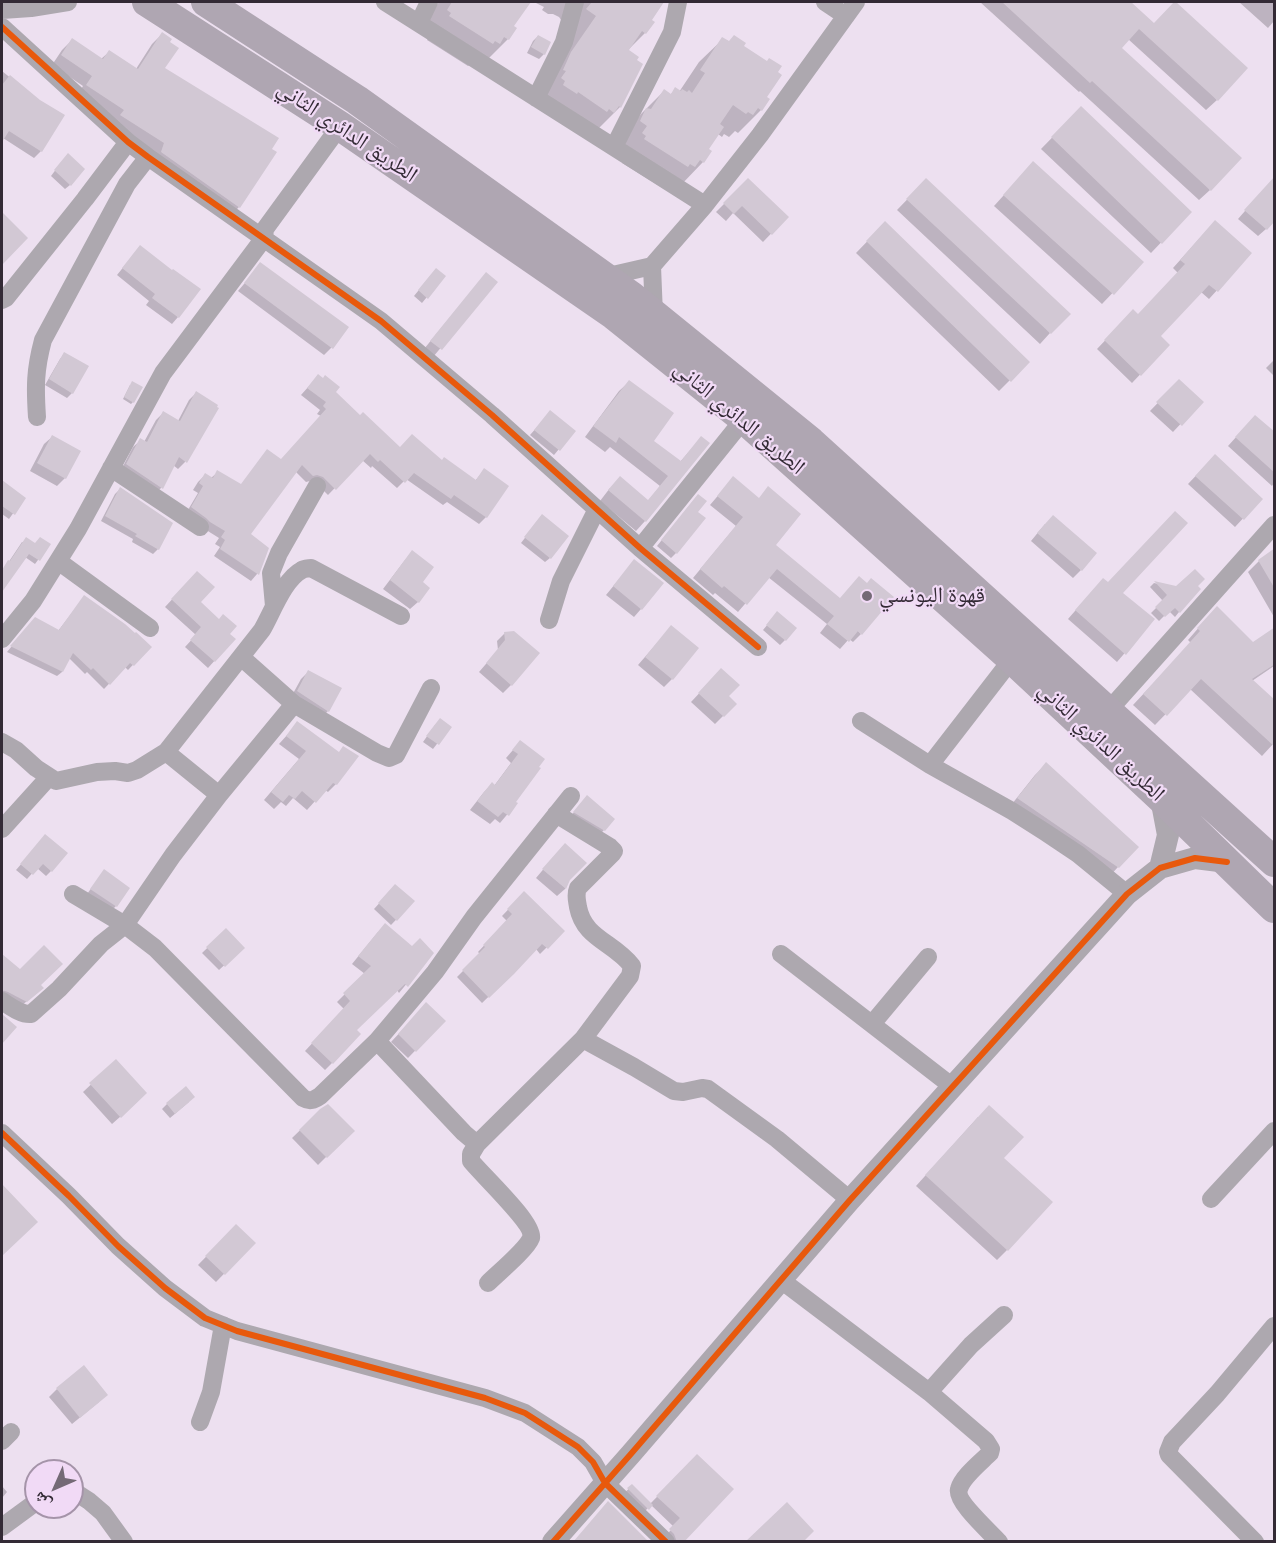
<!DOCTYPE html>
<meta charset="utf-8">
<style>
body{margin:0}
#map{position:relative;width:1276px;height:1543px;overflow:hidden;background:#ede0f0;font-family:Karla,"Noto Naskh Arabic",sans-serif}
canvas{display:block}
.frame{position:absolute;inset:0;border:3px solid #332a35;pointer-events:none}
.north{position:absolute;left:24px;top:1459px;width:60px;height:60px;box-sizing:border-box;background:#f1daf6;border:2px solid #a594a9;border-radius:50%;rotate:225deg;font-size:16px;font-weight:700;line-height:24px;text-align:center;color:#332a35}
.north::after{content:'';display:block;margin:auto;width:21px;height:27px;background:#746a76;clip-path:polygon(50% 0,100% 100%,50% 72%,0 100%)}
</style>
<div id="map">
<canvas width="1276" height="1543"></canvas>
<div class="frame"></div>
<div class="north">ش</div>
</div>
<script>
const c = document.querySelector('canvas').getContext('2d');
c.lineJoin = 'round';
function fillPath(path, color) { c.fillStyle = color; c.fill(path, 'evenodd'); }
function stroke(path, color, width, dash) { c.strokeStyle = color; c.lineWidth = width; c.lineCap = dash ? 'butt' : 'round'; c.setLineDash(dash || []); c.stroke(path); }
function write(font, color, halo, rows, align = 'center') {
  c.font = font + ' Karla,"Noto Naskh Arabic",sans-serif'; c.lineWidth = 4.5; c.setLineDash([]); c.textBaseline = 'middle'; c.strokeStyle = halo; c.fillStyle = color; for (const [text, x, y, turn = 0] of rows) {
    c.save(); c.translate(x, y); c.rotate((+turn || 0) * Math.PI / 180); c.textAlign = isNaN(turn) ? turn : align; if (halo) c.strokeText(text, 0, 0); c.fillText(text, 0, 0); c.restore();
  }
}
fillPath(new Path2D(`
 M439,2H528L512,27L515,29L508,39L484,63L471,64L468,66L427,40L429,36L424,23Z
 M534,2H662L650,20L645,33L627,51L620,107L597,130L541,109L564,24L559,17L553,14H548L542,10L544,7Z
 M980,2H1129L1154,24L1217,100L1206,110L1128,39L1120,48L1210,190L1199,200L1080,91L1079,92Z
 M1239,2H1274V21L1268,28Z
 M162,34L168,42L163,69L239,207L229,217L77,96L83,86L52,65L62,50L72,40L101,59L109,52L136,69L152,44Z
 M538,36L549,43L544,54L539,59L527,53L533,41Z
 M723,39L742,46L765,97L761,110L738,133L735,131L729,137L724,134L722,137L718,134L707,150L710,152L703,162L680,186L664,189L622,163L624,160L618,144L641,114L664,91L670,95L676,89L679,92L699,62Z
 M2,71L39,101L63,116L41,151L34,158L3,138L2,139Z
 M1081,108L1190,212L1151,253L1041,149Z
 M63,160L70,185L65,189L51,176Z
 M1023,174L1142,262L1102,304L994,206Z
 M748,180L787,217L763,242L733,213L726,221L716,212Z
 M926,180L1050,333L1040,344L897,210Z
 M1265,188L1266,229L1258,236L1238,219Z
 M2,214L26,238L2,263Z
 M885,223L1028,362L999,391L856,253Z
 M1207,230L1250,254L1209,299L1201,292L1159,336L1168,345L1132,383L1097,349L1133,311L1138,315L1178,273L1173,268Z
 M134,254L178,317L172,324L146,305L149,301L117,275Z
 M261,264L347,327L331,348L324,355L238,291Z
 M431,275L444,276L422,303L414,296Z
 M479,282H496L433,357L424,349Z
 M64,354L72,393L67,398L45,385L60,359Z
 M1274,360V376L1266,368Z
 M318,376L360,416L400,449L441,462L475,481L484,470L486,517L479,524L447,502L443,505L406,479L397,488L372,466L371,468L362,460L328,495L316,483L310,481L306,482L296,472L249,535L267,549L257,574L251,581L214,556L220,547L215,544L219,538L203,528L185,515L198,493L193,490L198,482L205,475L211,478L218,472L240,485L281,461L321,416L317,414L320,410L301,395Z
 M1179,381L1201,402L1173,432L1150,411Z
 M629,382L652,441L680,462L692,448L645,521L636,531L600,501L610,488L648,501L660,486L610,447L605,452L585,437L619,391Z
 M130,385L133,402L131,404L123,399Z
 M196,393L185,462L178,469L173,465L161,488L154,495L120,472L133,447L141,440L144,442L156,420L163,413L178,421L189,400Z
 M546,417L574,431L554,455L530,435Z
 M1247,425L1274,434V483L1272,486L1228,446Z
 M52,437L79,451L65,478L57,486L30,471L44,444Z
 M1207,464L1261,499L1235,527L1188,484Z
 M733,478L774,545L861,634L853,642L849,639L840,649L820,633L827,624L768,577L738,612L715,593L713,595L693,578L736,526L710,505Z
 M2,482L24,498L9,519L2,514Z
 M120,489L158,549L153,554L132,542L133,539L101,521L115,494Z
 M694,500L696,512L676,553L671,558L657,546Z
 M538,521L550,558L545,562L521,543Z
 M1045,524L1081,570L1073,578L1031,541Z
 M22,542L35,545H49L35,564L25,557L2,589V572Z
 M1274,550V617L1248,572L1259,561Z
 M412,552L420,583L418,602L410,609L383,589L405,560Z
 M634,561L641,609L634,617L606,595Z
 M191,579L199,602L219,620L228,634L234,639L208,668L185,647L196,635L165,607Z
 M1154,583L1177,588L1179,612L1175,617L1169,611L1159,621L1151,613L1163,601L1150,587Z
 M1095,588L1120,593L1153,620L1117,662L1068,619Z
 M84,597L150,647L128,670L125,667L104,689L87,672L85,674L69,658L62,672L57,676L7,652L30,624L58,631Z
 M773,618L785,640L780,645L763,630Z
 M1207,618L1253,644L1274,629V666L1252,681L1274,743L1262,756L1190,689L1155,725L1133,705L1191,643L1188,640Z
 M505,633L511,685L503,693L479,672L498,650L497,641Z
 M664,635L672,679L664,687L638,665Z
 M721,670L727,696L735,704L715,724L691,702Z
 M308,672L328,711L320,719L290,699L301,679Z
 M298,723L338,753L336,784L328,792L325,790L307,810L293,798L286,806L281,802L274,809L264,800L299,759L279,744Z
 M435,725L450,727L433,749L423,742Z
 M520,742L514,802L516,804L500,823L495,819L490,824L470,810L484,792L492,784L494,786L511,763L506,758Z
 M1046,764L1118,867L1108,878L1008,809L1035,775Z
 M582,802L604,830L599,835L570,817Z
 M41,841L51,871L46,876L37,868L27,879L16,870Z
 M557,853L568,880L565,889L557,896L536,878Z
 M104,871L116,906L111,911L87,894Z
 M395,886L413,902L391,925L374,909Z
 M524,893L563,931L540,954L536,949L513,973L482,1003L457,977L480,954L478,952L507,921L502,916Z
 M226,930L243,948L219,970L202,953Z
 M378,932L412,948L432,953L399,993L397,990L355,1030L332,1063L325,1070L305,1051L344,1009L337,1002L365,974L352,964Z
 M44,947L39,986L35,994L19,1008L2,998V992Z
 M419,1012L444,1021L408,1058L391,1042Z
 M116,1061L138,1101L112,1124L83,1092Z
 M189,1102L170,1118L162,1109L167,1104Z
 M321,1110L352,1131L318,1165L292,1138Z
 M978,1117L1002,1158L1007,1250L997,1260L916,1186Z
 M2,1186L36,1222L2,1255Z
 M236,1226L254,1243L216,1282L198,1265Z
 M57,1389L99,1402L72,1424L49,1397Z
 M697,1456L685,1539L687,1542H666L663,1538L674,1527L651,1505L643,1513L623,1494L632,1486L650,1504Z
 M2,1486L7,1492L2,1498Z`), '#0003');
fillPath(new Path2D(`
 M452,2H531L514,26L517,28L509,40L504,37L500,44L495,41L493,44L449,16L451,13L447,10Z
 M592,2H664L652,20L655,22L646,34L642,31L629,50L639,57L637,60L643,64L621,108L619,106L614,113L609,109L607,112L578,92L577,94L563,85L565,81L561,78L566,71L563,70L571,52L596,16L586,9Z
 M1002,2H1131L1154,23L1174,2H1176L1248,68L1218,101L1139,29L1122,48L1242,158L1211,191L1092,81L1090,83Z
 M162,32L172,39L170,42L179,48L165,68L279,138L272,149L277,152L240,208L161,152L164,143L120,115L124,110L86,85L92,76L61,55L72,38L103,59L109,50L138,69Z
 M538,35L551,42L545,55L531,47Z
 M734,35L746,43L744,46L767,61L769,58L782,66L778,72L782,75L767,97L770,99L762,111L758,108L753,115L748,112L746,114L733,105L720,124L724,127L709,149L712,151L704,163L700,160L695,167L690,164L688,167L644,139L646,136L642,133L647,126L640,121L646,108L651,109L664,89L671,94L675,87L681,91L682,89L687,92L689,90L692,93L705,73L700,70L722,37L729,41Z
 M10,75L40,100L65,115L42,152L9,131L2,142V85Z
 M1081,106L1192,212L1162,244L1051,137Z
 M68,153L85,169L71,186L54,170Z
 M1033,161L1144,262L1114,295L1003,195Z
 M1275,176V221L1267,230L1244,210Z
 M748,178L789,217L772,235L742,206L734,214L723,203Z
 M926,178L1071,314L1051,334L906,199Z
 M2,212L28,238L2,265Z
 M1215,220L1252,253L1218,292L1209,285L1161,336L1170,345L1141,376L1104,340L1133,309L1138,314L1185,264L1180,260Z
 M885,221L1030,362L1011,382L866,241Z
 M140,245L172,270L173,269L201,289L179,318L152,298L155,294L122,268Z
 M260,262L349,327L333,349L244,283Z
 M436,268L446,276L428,299L418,290Z
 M486,272L498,282L442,350L430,341Z
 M64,352L89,366L73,394L49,379Z
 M318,374L323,378L325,375L340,387L336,392L360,415L363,412L400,447L412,434L442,460L444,457L476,480L484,468L509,486L487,518L454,495L451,499L414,473L405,483L380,460L378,462L370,454L336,490L323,477L317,475L313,476L302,465L251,534L269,548L259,575L220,549L225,540L221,537L225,531L210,522L206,518L191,507L203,486L199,483L205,473L213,478L217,470L241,484L267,449L281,459L326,409L323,406L326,402L307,388Z
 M1179,379L1204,402L1182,426L1156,402Z
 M629,380L674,413L654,441L681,461L701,436L710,443L646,522L608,490L620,476L648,500L668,476L619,437L616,443L593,426Z
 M132,381L143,387L134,403L124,397Z
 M196,391L218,405L217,407L219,408L187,463L179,457L163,489L126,464L140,438L147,442L163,411L180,421Z
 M550,410L576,431L560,451L534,430Z
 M1255,415L1275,432V473L1235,437Z
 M52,435L81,451L66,479L37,463Z
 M1215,454L1263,499L1244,520L1195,476Z
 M733,476L759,498L768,486L801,514L776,545L840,598L859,576L867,583L871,578L894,597L862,635L858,631L849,642L827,624L834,616L777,569L747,605L724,586L722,588L700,569L743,517L717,496Z
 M2,480L26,498L15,515L2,506Z
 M120,487L173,523L159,550L135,536L137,534L105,516Z
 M698,494L707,501L698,512L706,518L677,554L661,540Z
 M1175,511L1188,523L1123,593L1155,619L1126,655L1075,610L1103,578L1108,582Z
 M542,514L569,536L551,559L524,537Z
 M1053,515L1097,553L1082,571L1037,533Z
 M26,537L35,543L40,537L51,544L40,561L29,554L2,592V570L8,560L10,561Z
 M1275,548V589L1258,560Z
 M412,550L434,567L423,582L430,588L419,603L390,580Z
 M634,559L664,583L642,610L613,586Z
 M1195,569L1205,579L1198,586L1201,589L1180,613L1175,608L1165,617L1155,607L1167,595L1154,581L1176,586Z
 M197,571L215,587L201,602L219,619L223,614L237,626L230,634L236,639L215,662L190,640L201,627L171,599Z
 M84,595L125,624L135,633L136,632L152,647L134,666L130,663L110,685L93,668L91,670L73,653L63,672L10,646L35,617L59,630Z
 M1217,606L1253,642L1275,627V664L1252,679L1275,700V747L1201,679L1167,716L1143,694L1200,631L1197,628Z
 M777,611L797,628L786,641L766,625Z
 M671,625L699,648L673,680L645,657Z
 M514,631L540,653L512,686L486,663L505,640L504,632Z
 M721,668L740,685L729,696L737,704L724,717L698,693Z
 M308,670L342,688L329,712L297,691Z
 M440,718L452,727L439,745L426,736Z
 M297,721L339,752L343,746L359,756L337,785L333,783L316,803L302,791L295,799L289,795L283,802L271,792L306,751L286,736Z
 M520,740L545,759L539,767L541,768L516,802L518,803L509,816L503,812L498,817L477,801L492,782L495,785L518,754L512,750Z
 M1046,762L1139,847L1119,868L1017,798Z
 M587,795L615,819L605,831L573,812Z
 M45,834L68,853L52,872L43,864L33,875L20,864Z
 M565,843L587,863L570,880L566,889L542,869Z
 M104,869L130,888L117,907L90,889Z
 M395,884L415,901L397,921L378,903Z
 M524,891L565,931L548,949L542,944L514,974L489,998L462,970L485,947L483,945L512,914L507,909Z
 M385,923L412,946L420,938L434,953L408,987L405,984L357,1030L361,1034L333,1064L311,1043L350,1001L343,993L371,966L358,956Z
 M226,928L245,948L225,967L206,947Z
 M44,945L63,964L41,985L44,988L27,1002L8,992L2,990V954L20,969Z
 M426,1002L446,1021L416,1052L398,1034Z
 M2,1014L17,1027L2,1044Z
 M116,1059L147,1093L121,1118L89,1083Z
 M186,1086L195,1097L175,1114L166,1103Z
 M328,1104L355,1131L327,1158L299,1130L320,1109Z
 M989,1105L1024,1137L1004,1158L1053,1202L1008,1251L925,1175Z
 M2,1184L38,1222L2,1256Z
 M236,1224L256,1243L225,1275L205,1256Z
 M84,1365L108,1395L80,1418L56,1388Z
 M697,1454L734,1489L684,1542H677L674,1534L669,1529L680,1518L656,1496Z
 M632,1484L653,1505L649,1510L627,1488Z
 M608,1501L649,1542H573Z
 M787,1502L814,1531L803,1542H745Z`), '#d2c8d4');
stroke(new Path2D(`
 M385,2L705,205
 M825,2L846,16
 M2,10L31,8L68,2
 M419,23L429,2
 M2,27L128,142L148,157L381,321L492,415L640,548L758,647
 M536,98L564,42L575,2
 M614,147L672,32L678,2
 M652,266L654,315
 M604,277L652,266L705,205L760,135L856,2
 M2,300L6,298L85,199L128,142
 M37,417C35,387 35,370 43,340L127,184L148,157
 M111,468L200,527
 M640,548L744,419
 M58,561L150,628
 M274,606L271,573L279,553L317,486
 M549,620L561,581L597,509
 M2,639L33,601L78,529L163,373L264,238L265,229L340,126
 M241,657L294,704
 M1108,711L1274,525
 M861,721L930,765L1012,811L1045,832L1078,854L1127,894
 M2,742L16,750L36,768L56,781L97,772L115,771L128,773L137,770L166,752L219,795
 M166,752L262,630C272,613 284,579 302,570C303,569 309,568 311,568L401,616
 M930,765L1012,659
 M556,814L610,847L614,851L612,854L578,888C575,895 577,900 578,907C584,939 614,942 632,966L630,976L583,1039
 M2,829L49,777
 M73,894L125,925L155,948L303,1098C310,1102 314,1100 320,1096L377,1041L435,972L474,917L571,796
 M781,954L953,1087
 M2,1001C10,1006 21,1015 31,1014L59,989L101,944L125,925L173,855L219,795L294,704L377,753L389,758L396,755L431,688
 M872,1024L928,957
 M377,1041L464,1133L477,1144
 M2,1133L69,1196L118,1246L165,1288L205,1318L237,1331L485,1398L525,1413L578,1447L593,1462L605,1483L666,1542
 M1211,1199L1274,1131
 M781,1280L929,1392L986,1441L991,1449L990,1453C981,1462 962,1477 959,1489C955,1501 990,1532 999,1542
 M488,1283C497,1274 527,1249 531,1238C535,1224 482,1175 471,1161V1154L477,1144L583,1039L634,1067L674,1091L683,1092L702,1088L708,1089L777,1139L850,1200
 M929,1392L971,1345L1004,1315
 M200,1422L211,1392L223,1325
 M2,1441L11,1432
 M72,1490L89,1501L103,1513L124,1542
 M2,1527L36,1502
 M1255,1542L1169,1455L1168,1452L1172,1442L1217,1394L1274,1326`), '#ada8af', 18);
stroke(new Path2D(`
 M1160,868L1168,835L1161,798
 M553,1542L630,1455L850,1200L1127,894L1160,868L1195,858L1227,862`), '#ada8af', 22);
stroke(new Path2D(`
 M147,2L340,126L614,315L744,419L1012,659L1161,798L1274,908
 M206,2L357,100L631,296L811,442L1274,862`), '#afa6b2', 30);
stroke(new Path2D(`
 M2,27L128,142L148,157L381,321L492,415L640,548L758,647
 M2,1133L69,1196L118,1246L165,1288L205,1318L237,1331L485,1398L525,1413L578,1447L593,1462L605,1483L666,1542
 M553,1542L630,1455L850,1200L1127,894L1160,868L1195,858L1227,862`), '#e8590c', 6);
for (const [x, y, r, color] of [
 [867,596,6,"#746a76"]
]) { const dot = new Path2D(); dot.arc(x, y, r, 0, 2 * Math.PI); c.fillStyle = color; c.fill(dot); stroke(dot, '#f1daf6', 2); }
write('22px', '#332a35', '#f1daf6', [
 ["الطريق الدائري الثاني",347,132,34],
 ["الطريق الدائري الثاني",739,418,40],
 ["الطريق الدائري الثاني",1101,742,43]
]);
write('22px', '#332a35', '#f1daf6', [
 ["قهوة اليونسي",879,596]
], 'left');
</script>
